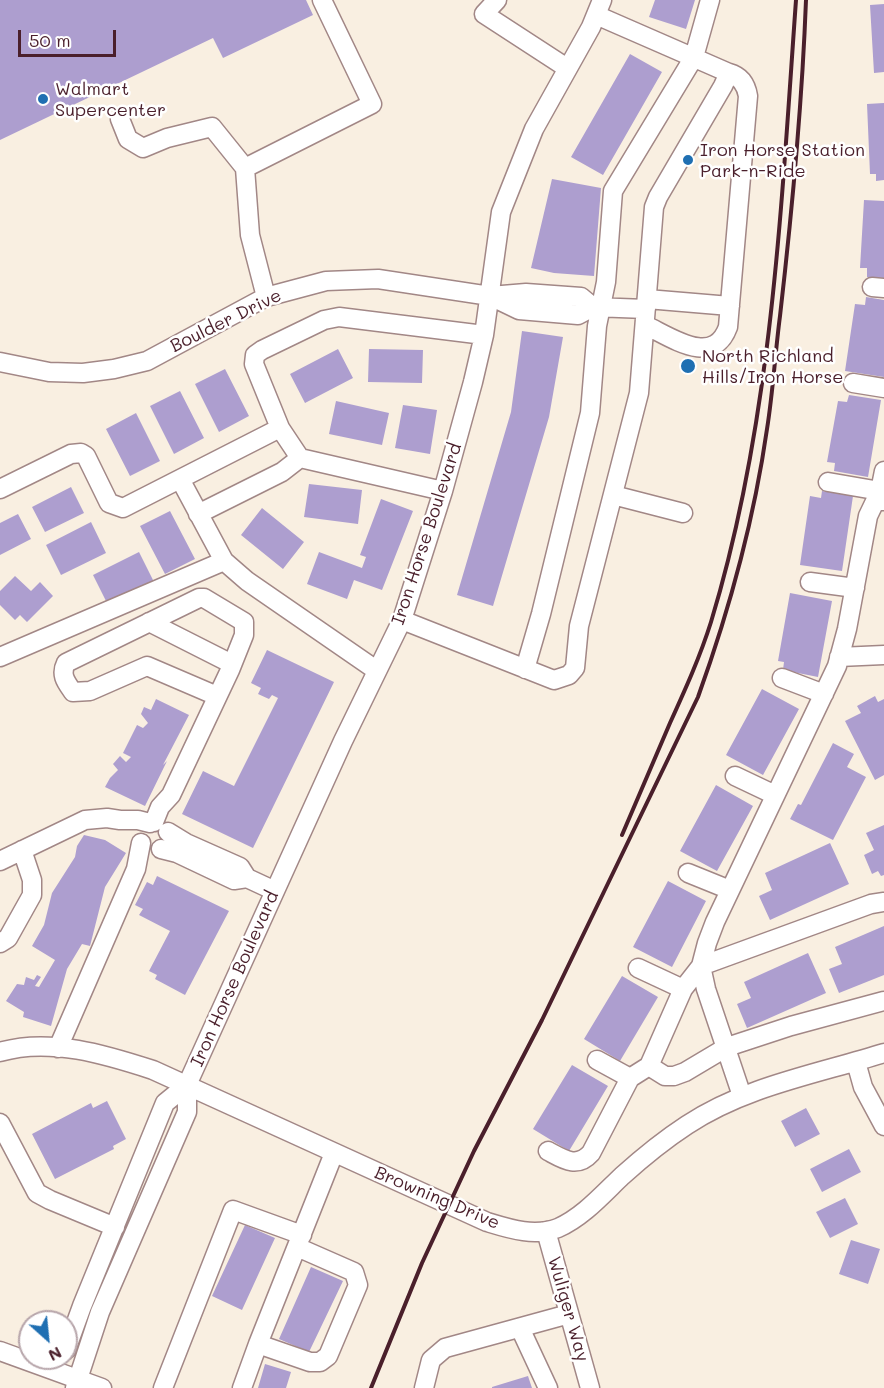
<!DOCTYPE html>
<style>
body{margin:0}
#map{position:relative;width:884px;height:1388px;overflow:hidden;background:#f9efe1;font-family:Mali,sans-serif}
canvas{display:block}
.north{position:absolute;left:18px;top:1310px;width:60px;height:60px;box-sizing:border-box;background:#fff;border:2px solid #b7a5aa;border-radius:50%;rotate:153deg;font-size:16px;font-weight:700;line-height:24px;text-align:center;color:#4a1f2b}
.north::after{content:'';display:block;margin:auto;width:21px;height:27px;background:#1f6fb2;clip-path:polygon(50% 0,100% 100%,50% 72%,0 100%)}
.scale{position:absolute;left:18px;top:30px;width:98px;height:27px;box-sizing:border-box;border:3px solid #4a1f2b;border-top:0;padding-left:8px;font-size:18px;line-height:21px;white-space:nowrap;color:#4a1f2b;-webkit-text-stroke:4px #fff;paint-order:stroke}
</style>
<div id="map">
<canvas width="884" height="1388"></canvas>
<div class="north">N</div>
<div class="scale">50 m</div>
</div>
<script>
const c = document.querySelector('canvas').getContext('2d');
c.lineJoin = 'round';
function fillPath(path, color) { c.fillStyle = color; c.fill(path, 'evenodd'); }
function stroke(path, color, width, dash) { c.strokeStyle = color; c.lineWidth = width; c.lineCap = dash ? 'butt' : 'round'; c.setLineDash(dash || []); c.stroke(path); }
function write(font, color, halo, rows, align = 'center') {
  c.font = font + ' Mali,sans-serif'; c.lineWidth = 5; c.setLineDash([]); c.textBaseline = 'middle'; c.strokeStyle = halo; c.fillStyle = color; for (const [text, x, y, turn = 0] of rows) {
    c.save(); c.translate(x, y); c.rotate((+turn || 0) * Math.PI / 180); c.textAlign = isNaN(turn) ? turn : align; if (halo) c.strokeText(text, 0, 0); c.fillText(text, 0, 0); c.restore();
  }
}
fillPath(new Path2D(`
 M0,0H306L313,15L223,58L213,38L0,140Z
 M655,0H695L686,29L649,17Z
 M884,4V72L874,73L870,5Z
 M630,54L662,72L603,175L571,157Z
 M884,103V180L876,181V174H870L867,104Z
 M552,179L601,188L594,276L554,273L531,268Z
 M864,200L884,201V278L867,277V268H860Z
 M866,297L884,300V377L845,371L855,304L865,305Z
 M522,331L563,337L549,417L493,606L457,595L511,412Z
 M338,349L353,378L305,403L290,374Z
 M369,349L423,350L422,383L368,382Z
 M225,369L249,416L219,432L195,384Z
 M180,391L204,438L174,454L150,406Z
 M849,395L881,400L868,477L834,471L835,463L827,462L838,401L847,402Z
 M336,401L389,413L382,445L329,434Z
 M403,405L437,410L430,454L395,448Z
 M136,413L160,461L130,476L106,429Z
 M309,484L362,490L358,524L304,517Z
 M71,487L84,513L45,532L32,507Z
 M822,491L853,496L842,571L800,565L810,496L821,498Z
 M381,499L413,511L382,590L354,580L347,599L307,584L319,552L362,568L366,557L360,555Z
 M262,508L304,542L283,569L241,535Z
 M170,511L195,559L165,574L140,526Z
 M18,514L31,539L0,555V523Z
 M91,522L106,553L61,575L46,545Z
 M139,552L154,582L108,605L93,575Z
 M15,576L31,591L40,582L53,596L27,622L20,615L15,620L0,605V591Z
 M790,593L832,601L818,677L783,670L784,662L778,661Z
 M267,650L334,682L253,848L182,814L203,771L234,786L278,698L272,695L269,699L258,694L261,688L251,683Z
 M762,689L799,709L763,775L726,755Z
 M875,696L878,702L884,699V775L875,780L845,721L861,713L857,706Z
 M156,699L189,715L163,765L167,761L145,806L105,787L110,778L118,770L113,764L120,756L126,762L131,757L123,753L137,725L143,728L148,723L141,714L144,707L151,710Z
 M833,743L854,754L847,767L866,777L833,840L790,819L798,804L801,805Z
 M716,785L753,806L717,871L680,851Z
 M884,825V875L881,876L878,871L872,874L864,855L874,850L866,833Z
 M84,835L105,840L126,853L105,887L90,946L82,944L67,969L51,1026L23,1017L24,1012L6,1001L17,984L24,985L26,977L34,980L37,975L41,977L35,986L39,987L55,960L32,946L44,925L52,893L75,857L77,846Z
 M830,843L849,884L770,920L759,896L772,890L765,873Z
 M157,876L229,911L185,995L155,979L157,975L149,971L170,931L139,915L143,909L135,905L147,882L153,885Z
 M668,881L706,901L672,967L633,947Z
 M884,926V975L839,993L829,969L842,964L835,947Z
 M808,953L826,993L747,1028L737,1004L751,998L744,982Z
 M622,976L658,997L620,1061L584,1039Z
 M572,1065L608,1086L569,1151L533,1129Z
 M107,1101L126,1139L113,1146L114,1149L55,1179L32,1134L91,1103L93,1108Z
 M806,1108L820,1134L795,1147L781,1121Z
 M849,1149L861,1172L822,1192L810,1169Z
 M845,1198L858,1224L830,1238L816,1212Z
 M245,1225L275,1238L242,1310L212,1296Z
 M851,1240L880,1249L868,1284L839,1274Z
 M311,1267L343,1281L309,1352L279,1339Z
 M265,1364L291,1372L286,1388H258Z
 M528,1376L532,1388H492V1387Z`), '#ad9ecf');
const minor = new Path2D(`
 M497,0L484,14L567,68
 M120,119L128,139L143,148L167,138L212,127L245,168
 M872,287L884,288
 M266,297L250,235L245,168L372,104L322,0
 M492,297L519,310L578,315L593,307L646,309
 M647,299L730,306
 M645,325C671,337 713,368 728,327L748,96C746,84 740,76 729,73
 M0,362L49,372L83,373L114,369L147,361L266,297L326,281L378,279L490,296L526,293L581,297L593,307
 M853,383L884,388
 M180,479L224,561L247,581L376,670
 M828,482L880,491L883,501
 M0,489L71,454L81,453L86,456L109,503L123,508L280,428
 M443,491L300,458L280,428L254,364L255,355L262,350L324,320L339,317L484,335
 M613,495L683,513
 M198,514L282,472L300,458
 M810,582L855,588
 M402,620L554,680L569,675L575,668L579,626L639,393L654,207L658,197L723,86L729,73L596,15
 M149,622L232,664
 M0,657L224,561
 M839,657L884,655
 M525,669L541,614L590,413L597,326L606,282L613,191L694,57L710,0
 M782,678L824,694
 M735,776L775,795
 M154,822L160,807L171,795L230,670L244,635V622L204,598H199L66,663C60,675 66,682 73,692L90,691L147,666L217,696
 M168,832L186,843L240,867L247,878
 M161,849L177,853L234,880L247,878L275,891
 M0,861L85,820L107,818L120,820H138L150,823
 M688,873L730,890
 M0,943L8,938L32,895V880L22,850
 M638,968L683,989
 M58,1048L136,869L141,843
 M0,1052C49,1037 107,1055 153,1070L487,1222C510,1229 534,1237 558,1228C583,1217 603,1194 622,1176C642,1158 664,1140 687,1125C746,1086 817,1074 884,1053
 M597,1060L630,1078
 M856,1062L863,1087L884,1126
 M649,1066L665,1076H674L685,1072L727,1047L791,1026L884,1001
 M742,1096L706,989L701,966L707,943L715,922L837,666L847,629L868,516L880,491L884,471
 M0,1123L37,1193L50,1200L115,1227
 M548,1151C563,1159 577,1169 591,1153L630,1078L649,1066L683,989L701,966L871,904L884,902
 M546,1231L590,1388
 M520,1328L548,1388
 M258,1344L310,1362H320L328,1356L358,1285L354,1272L297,1247
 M66,1350L82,1306L165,1103L187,1085
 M0,1351L102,1388
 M75,1388L100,1312L187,1112V1085L343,741L402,620L443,491L473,382L484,335L501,212L534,129L591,27L602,0
 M163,1388L233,1210L302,1235
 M242,1388L258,1344L334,1153
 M424,1388L431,1360L445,1348L569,1314`);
stroke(minor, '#a28786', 21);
stroke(minor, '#fff', 18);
stroke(new Path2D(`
 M622,835C638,798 654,761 670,723C685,690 700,657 711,622C772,422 781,208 796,0
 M371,1388L422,1263L474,1151L542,1020L698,697C729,611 754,520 767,429C773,392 775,354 780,316C792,212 802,106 806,0`), '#4a1f2b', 4);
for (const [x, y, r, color] of [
 [43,99,6,"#1f6fb2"],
 [688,160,6,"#1f6fb2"],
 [688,366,8,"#1f6fb2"]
]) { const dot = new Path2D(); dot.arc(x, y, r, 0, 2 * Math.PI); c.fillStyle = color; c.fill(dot); stroke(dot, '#fff', 2); }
write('18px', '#4a1f2b', '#fff', [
 ["Walmart",55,89],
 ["Supercenter",55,110],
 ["Iron Horse Station",700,150],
 ["Park-n-Ride",700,171],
 ["North Richland",702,356],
 ["Hills/Iron Horse",702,377]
], 'left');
write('18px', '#4a1f2b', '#fff', [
 ["Boulder Drive",226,321,-26],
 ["Iron Horse Boulevard",427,534,-72],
 ["Iron Horse Boulevard",235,979,-66],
 ["Browning Drive",437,1198,23],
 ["Wuliger Way",568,1309,74]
]);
</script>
